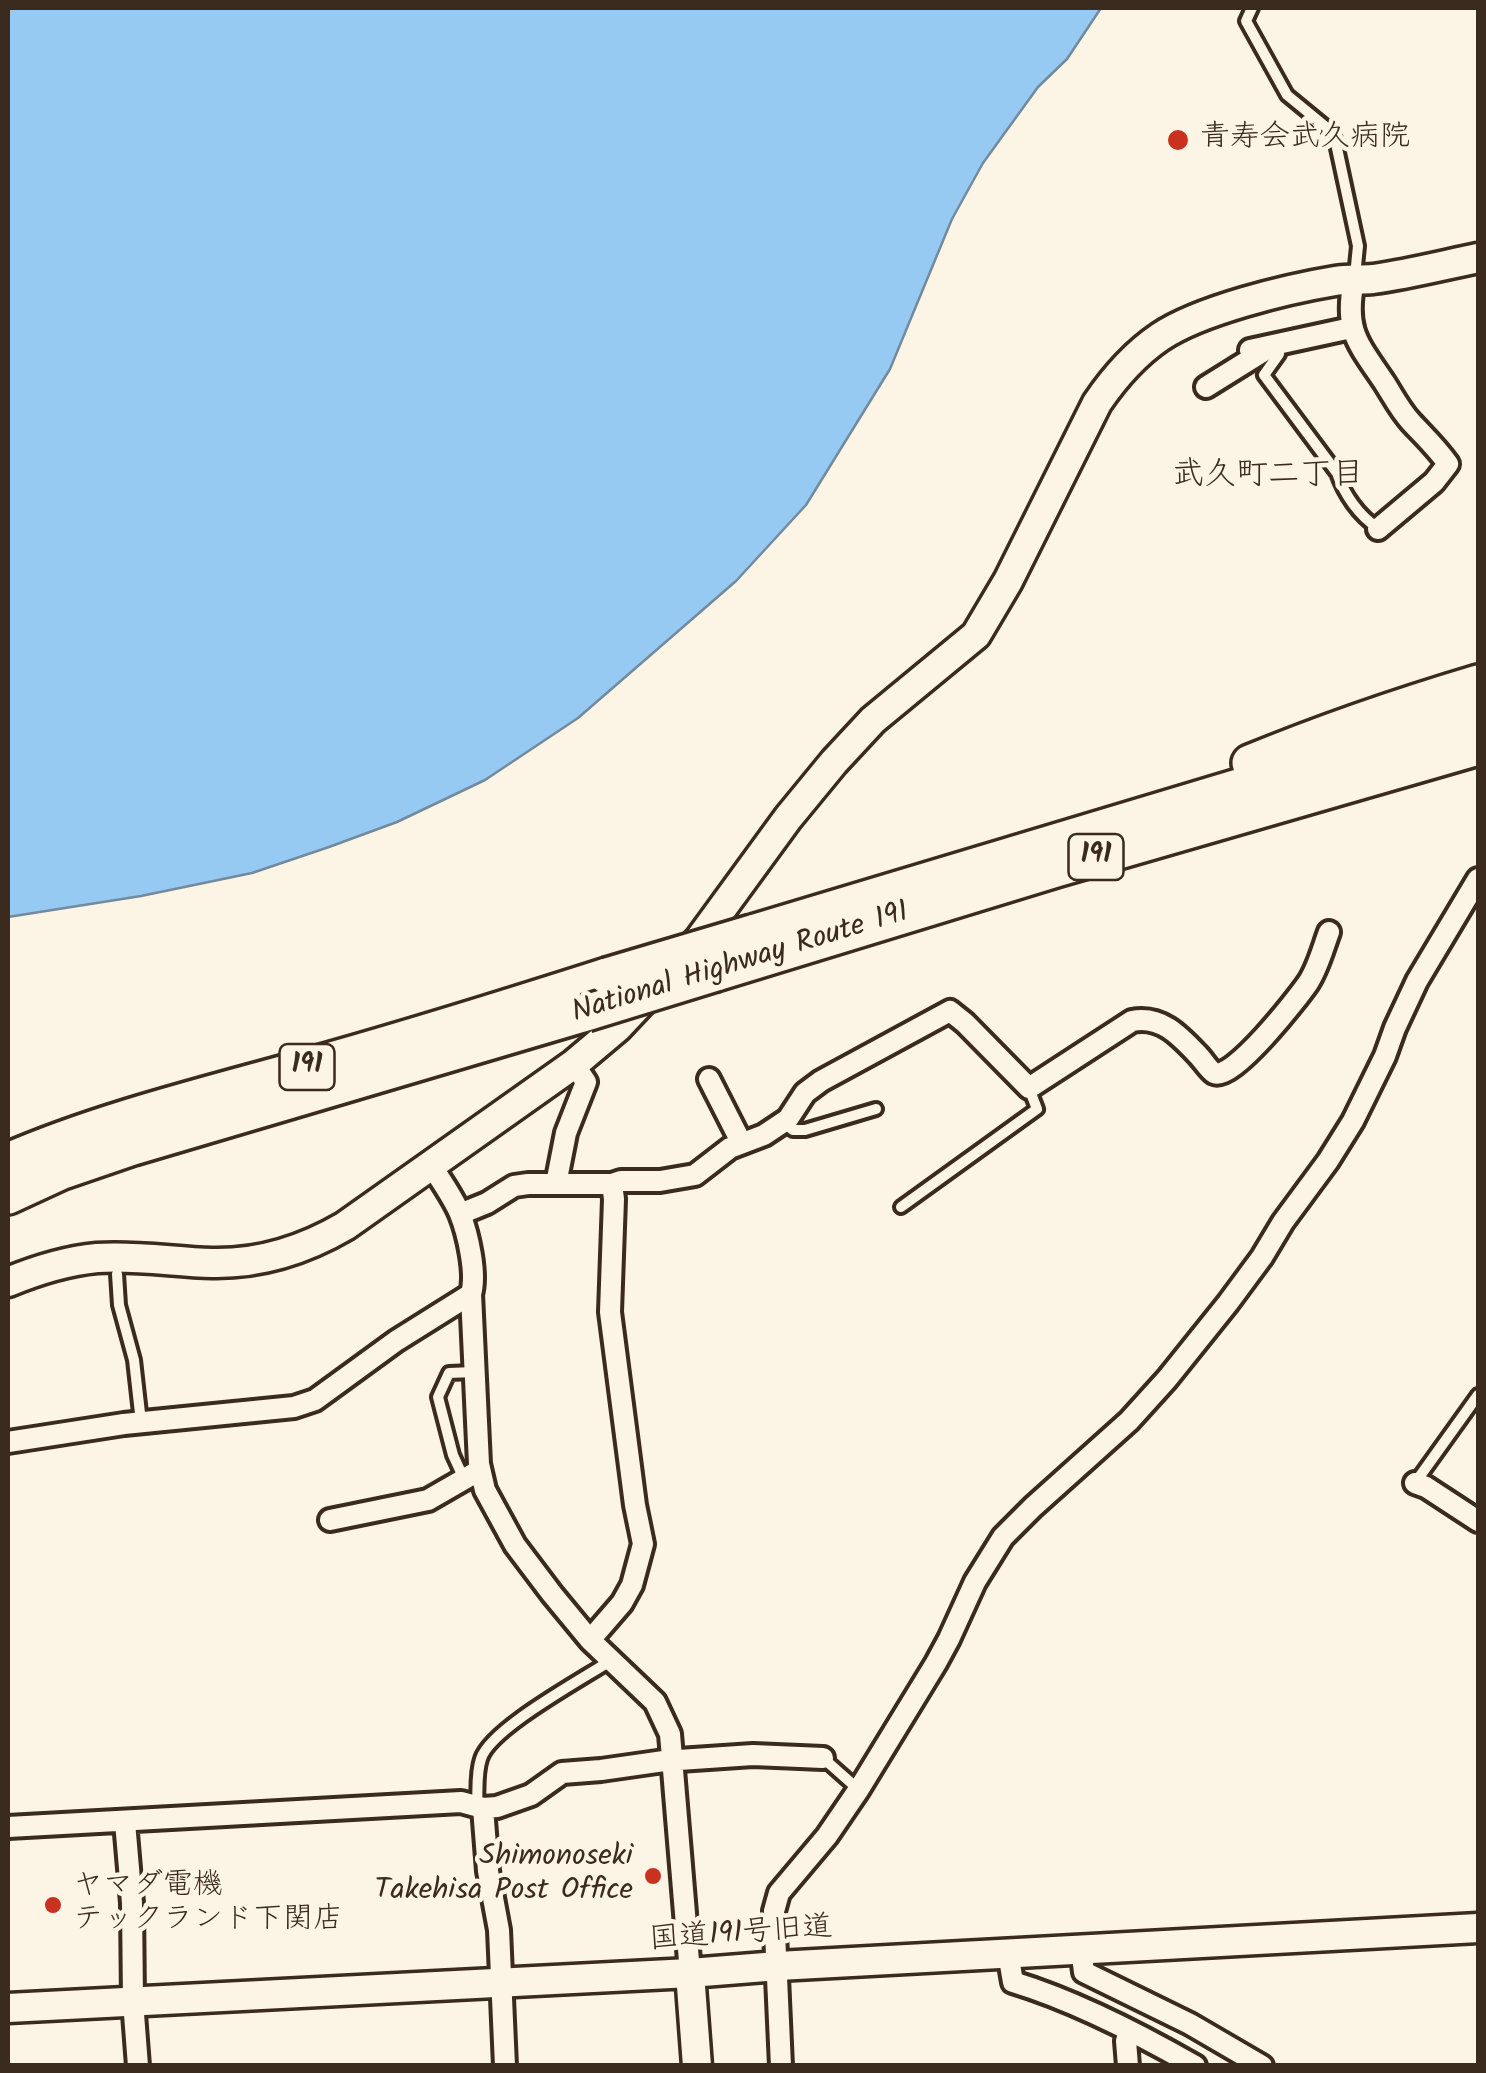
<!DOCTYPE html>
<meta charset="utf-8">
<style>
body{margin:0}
#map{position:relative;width:1486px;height:2073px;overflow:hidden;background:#fcf5e5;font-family:Kalam,sans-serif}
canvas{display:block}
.frame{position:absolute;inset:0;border:10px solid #3b2a1e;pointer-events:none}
</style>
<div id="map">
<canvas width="1486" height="2073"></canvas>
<div class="frame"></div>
</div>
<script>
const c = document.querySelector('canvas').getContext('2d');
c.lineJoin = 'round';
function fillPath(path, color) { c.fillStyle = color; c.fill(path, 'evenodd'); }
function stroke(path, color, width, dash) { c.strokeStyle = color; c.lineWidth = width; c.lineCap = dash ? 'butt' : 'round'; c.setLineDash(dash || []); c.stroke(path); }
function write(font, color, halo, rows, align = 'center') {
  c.font = font + ' Kalam,"Klee One",sans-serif'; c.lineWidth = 9; c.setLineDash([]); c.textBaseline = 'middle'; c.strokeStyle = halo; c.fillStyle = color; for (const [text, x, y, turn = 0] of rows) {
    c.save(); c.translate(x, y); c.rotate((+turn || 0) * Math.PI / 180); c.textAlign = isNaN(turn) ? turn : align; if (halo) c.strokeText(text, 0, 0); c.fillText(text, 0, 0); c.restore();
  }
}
const water = new Path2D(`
 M8,8H1101L1067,59L1038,87L983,163L952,219L890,369L806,505L736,581L578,718L485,780L397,822L329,847L252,873L141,896L8,917Z`);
fillPath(water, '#96caf3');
stroke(water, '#728a9e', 2.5);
const lane = new Path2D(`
 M1252,8L1246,21L1287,95L1326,127L1335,139L1358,246L1355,276
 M1279,345V354L1264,375L1337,473C1344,494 1359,516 1378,528
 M783,1122L793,1130H805L876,1109
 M901,1207L1037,1109L1029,1088
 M117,1274L119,1305L134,1360L141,1422
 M464,1479L453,1455L438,1397L449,1373L474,1372
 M1415,1483L1478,1395
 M823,1758L858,1789
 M477,1806C478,1792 476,1773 481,1759C490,1729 581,1680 610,1661`);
const street = new Path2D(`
 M1354,280C1344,330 1357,342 1384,382C1393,396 1400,410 1411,422C1424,436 1437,448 1448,464L1434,482L1378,529
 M1250,350L1351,328
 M1206,387L1267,349
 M709,1079L739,1138L740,1144
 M431,1165C441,1181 453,1197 460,1214C468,1234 477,1274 471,1294L479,1464L485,1490L515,1545L552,1594L590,1640L655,1702L670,1734L690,1973
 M556,1184L566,1133L586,1082L574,1064
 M460,1214L487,1203L514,1186L528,1184H612L621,1181H660L695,1175L730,1148L764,1135L788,1119L805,1093L821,1081L950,1011L965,1023L1029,1088L1132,1021C1161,1015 1180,1036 1198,1055C1203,1060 1209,1070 1214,1073C1232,1082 1297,999 1308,983C1318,968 1323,948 1329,932
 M8,1442L124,1424L294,1407L315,1400L396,1341L471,1294
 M1415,1483L1426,1487L1478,1521
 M330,1520L428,1500L480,1470
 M590,1640L622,1603L632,1585L643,1544L635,1505L610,1312L614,1199L612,1184
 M483,1808L488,1871L499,1930L505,2066
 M125,1822L132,1903L133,2001L138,2066
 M8,1827L461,1802L483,1808L497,1807L531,1795L562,1773L601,1770L664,1761L753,1755L823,1758
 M1081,1949L1084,1972L1190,2024L1262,2066
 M1008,1953L1013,1982C1072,2000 1141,2035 1195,2066
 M781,2066L774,1911L779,1893L827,1836L859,1789L936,1663L949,1639L975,1582L1003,1537L1033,1507L1129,1421L1167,1379L1228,1303L1262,1257L1283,1222L1328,1161L1353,1121L1385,1056L1395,1028L1417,981L1478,879
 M1128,2066L1126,2041L1129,2031`);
const secondary = new Path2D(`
 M685,955L699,940L788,818L834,762L873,720L976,635L1008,581L1097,403C1114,378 1135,354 1160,337C1200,310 1287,289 1335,281C1348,279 1361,280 1373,279C1409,274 1444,265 1478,258
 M8,1282C37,1270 65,1261 97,1258C135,1255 174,1262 212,1263C260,1264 304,1250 345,1226L574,1064L618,1027L649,994
 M690,1973L697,2066
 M8,2008L690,1973L778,1966L1478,1928`);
const highway = new Path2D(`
 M1250,763C1325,732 1401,706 1478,683
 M752,933L1478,715
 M716,973L1056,869L1478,747
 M8,1161C103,1120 207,1095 307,1067C408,1039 507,1008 607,976
 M8,1196L60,1172L133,1147L586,1013`);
stroke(lane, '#3b2a1e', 18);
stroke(street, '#3b2a1e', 28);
stroke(secondary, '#3b2a1e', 35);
stroke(highway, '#3b2a1e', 42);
stroke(lane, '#fcf5e5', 10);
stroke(street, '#fcf5e5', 20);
stroke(secondary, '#fcf5e5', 28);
stroke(highway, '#fcf5e5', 35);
const highwayBridge = new Path2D(`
 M607,976L752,933
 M586,1013L716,973`);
stroke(highwayBridge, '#3b2a1e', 42, []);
stroke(highwayBridge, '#fcf5e5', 35);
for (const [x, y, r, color] of [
 [1178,140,12,"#c8321e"],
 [653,1876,10,"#c8321e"],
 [53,1905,10,"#c8321e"]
]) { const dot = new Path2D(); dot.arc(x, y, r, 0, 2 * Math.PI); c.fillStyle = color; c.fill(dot); stroke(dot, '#fcf5e5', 4); }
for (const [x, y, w] of [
 [1096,857,55],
 [307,1067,55]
]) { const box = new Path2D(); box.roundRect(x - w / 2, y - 23, w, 46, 8); c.fillStyle = '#fcf5e5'; c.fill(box); stroke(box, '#3b2a1e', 2.5); }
write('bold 28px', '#3b2a1e', null, [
 ["191",1096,857],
 ["191",307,1067]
]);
write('30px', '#3b2a1e', '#fcf5e5', [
 ["青寿会武久病院",1200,140],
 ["Shimonoseki",633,1859,"right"],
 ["Takehisa Post Office",633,1893,"right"],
 ["ヤマダ電機",73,1888],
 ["テックランド下関店",73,1922]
], 'left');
write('30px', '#3b2a1e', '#fcf5e5', [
 ["National Highway Route 191",741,965,-17],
 ["国道191号旧道",741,1936,-4]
]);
write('32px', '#3b2a1e', '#fcf5e5', [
 ["武久町二丁目",1268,478]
]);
</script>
